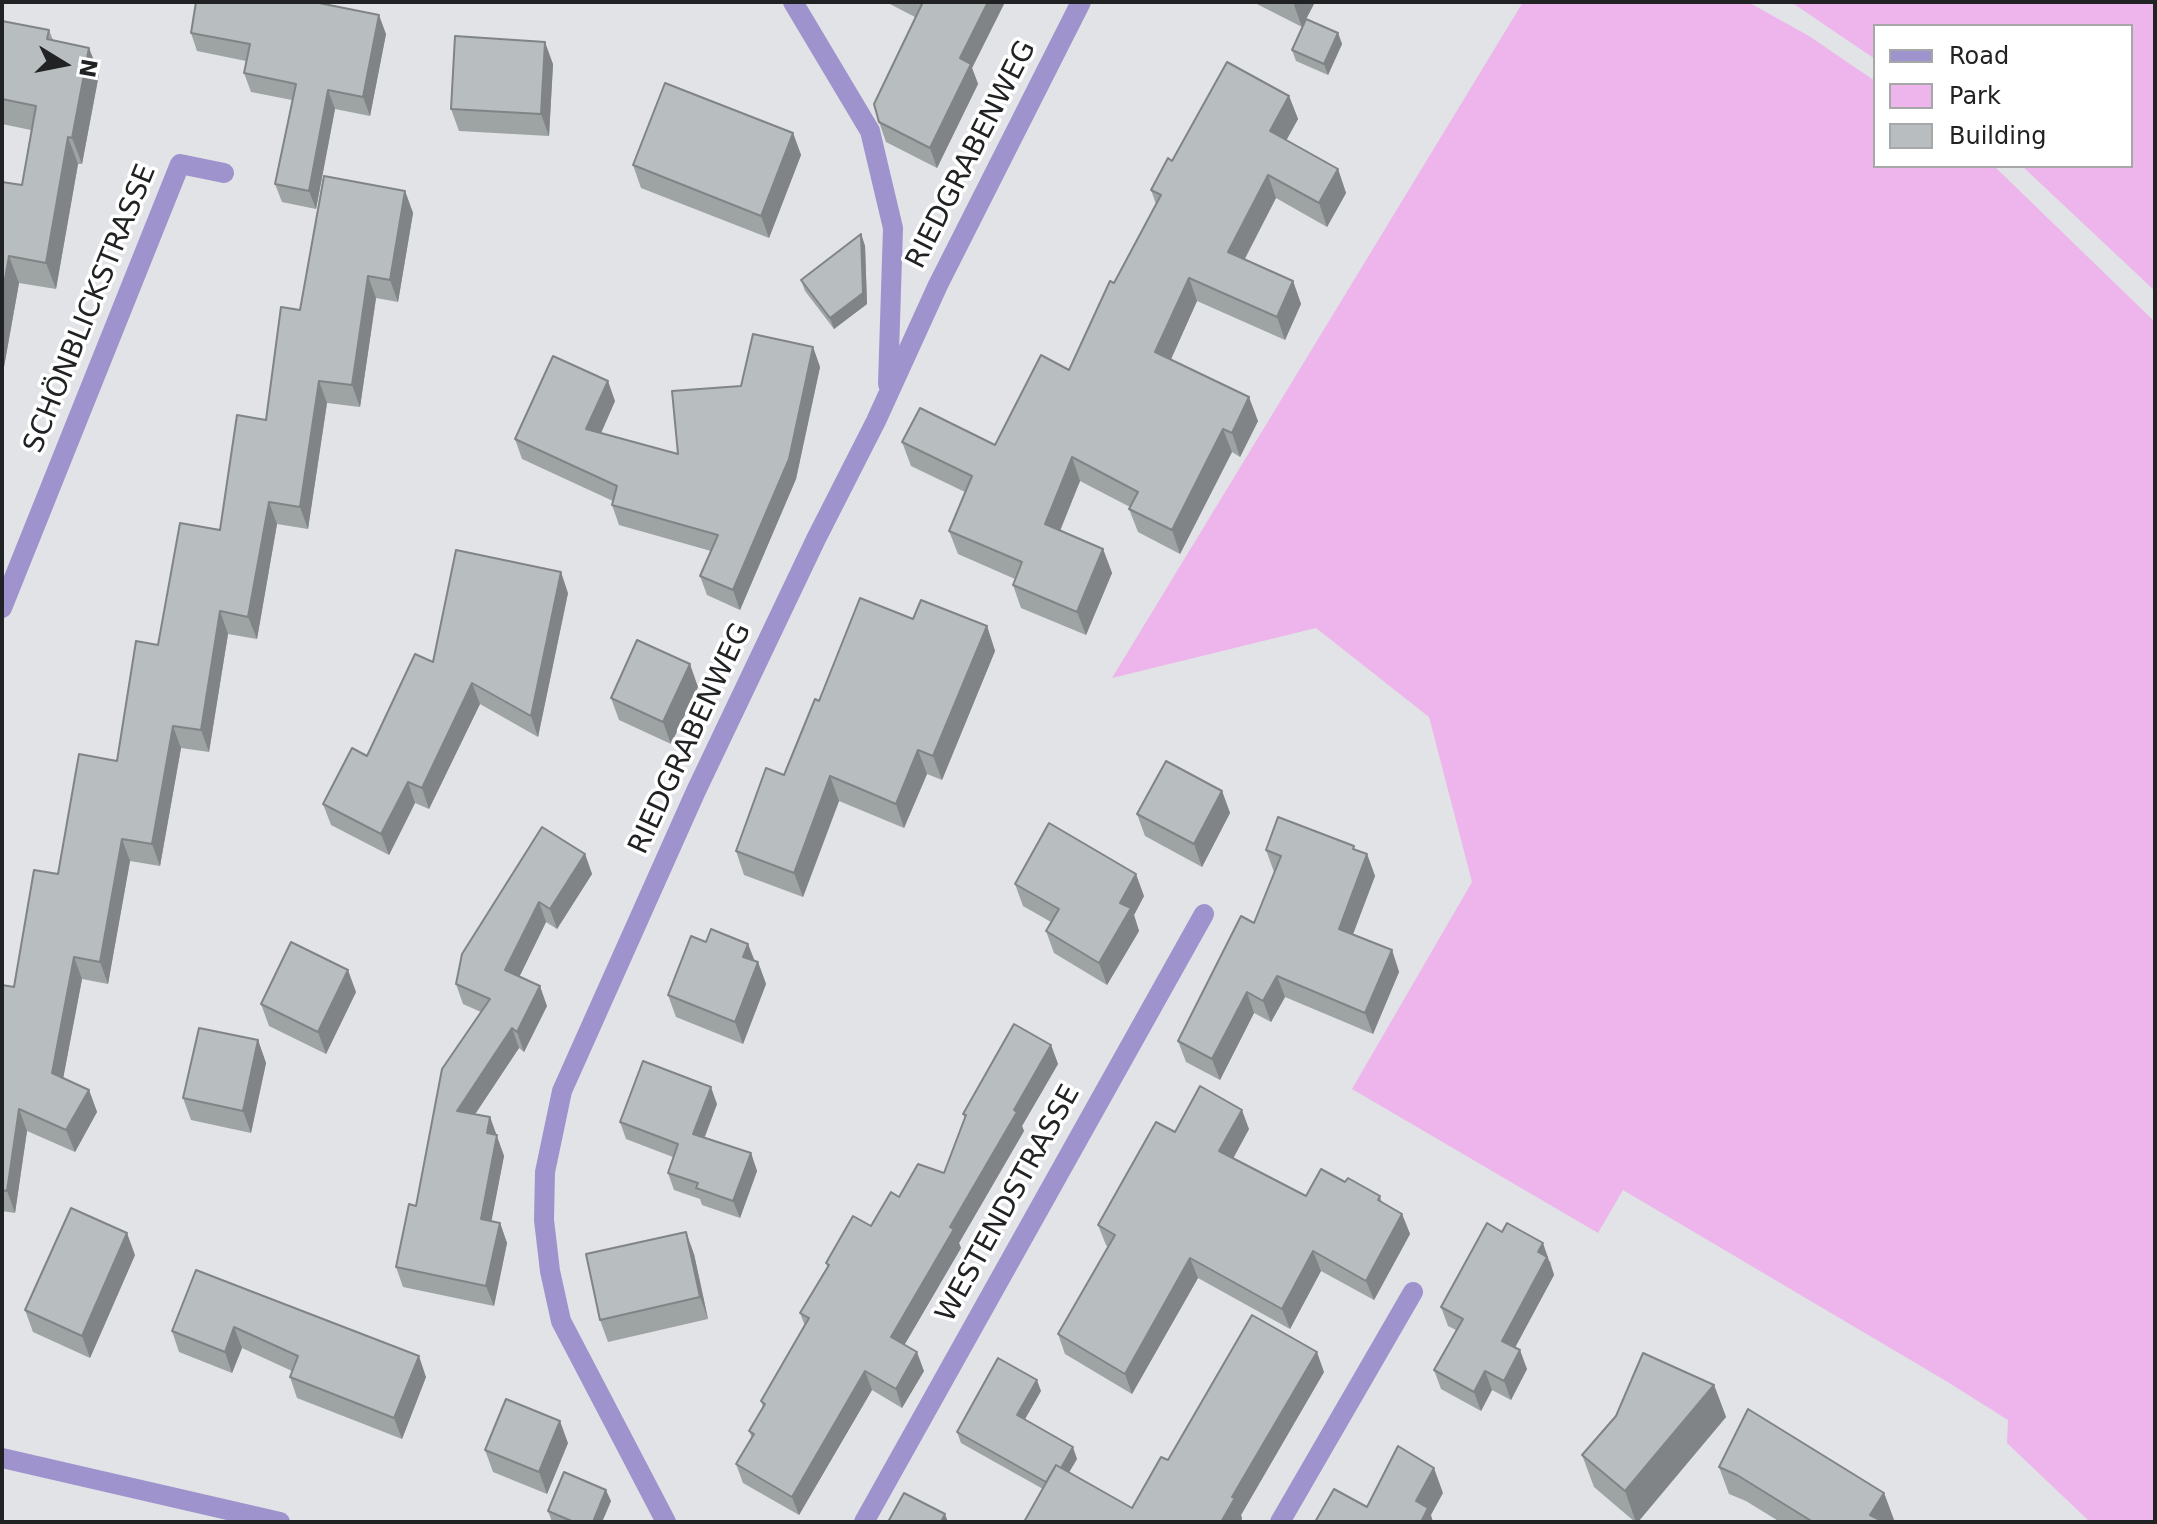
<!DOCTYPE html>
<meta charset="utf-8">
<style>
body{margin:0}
#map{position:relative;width:2157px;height:1524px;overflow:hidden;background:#e1e3e7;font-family:"DejaVu Sans",sans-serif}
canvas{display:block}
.frame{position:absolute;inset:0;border:4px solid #212223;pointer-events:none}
.legend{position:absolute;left:1873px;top:24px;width:260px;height:144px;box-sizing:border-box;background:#fff;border:2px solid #a6a7a7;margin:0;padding:10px 14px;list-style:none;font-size:24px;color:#212223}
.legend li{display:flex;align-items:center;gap:16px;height:40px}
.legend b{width:40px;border:2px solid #a6a7a7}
.north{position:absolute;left:24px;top:24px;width:80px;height:80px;-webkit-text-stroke:6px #fff;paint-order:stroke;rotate:100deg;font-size:22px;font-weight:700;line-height:32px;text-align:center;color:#212223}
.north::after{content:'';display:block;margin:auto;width:28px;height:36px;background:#212223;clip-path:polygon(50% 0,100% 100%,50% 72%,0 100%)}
</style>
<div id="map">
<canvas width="2157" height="1524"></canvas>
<div class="frame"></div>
<ul class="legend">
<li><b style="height:10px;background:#9e93cc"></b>Road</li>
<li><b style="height:22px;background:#edb5eb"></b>Park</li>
<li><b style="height:22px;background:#b8bdbf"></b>Building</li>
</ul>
<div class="north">N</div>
</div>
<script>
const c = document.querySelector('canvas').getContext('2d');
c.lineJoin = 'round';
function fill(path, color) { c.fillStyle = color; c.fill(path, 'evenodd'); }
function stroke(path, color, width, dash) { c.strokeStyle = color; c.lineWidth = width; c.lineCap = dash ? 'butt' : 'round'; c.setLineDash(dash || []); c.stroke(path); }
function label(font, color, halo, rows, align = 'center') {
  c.font = font + ' "DejaVu Sans",sans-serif'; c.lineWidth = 7; c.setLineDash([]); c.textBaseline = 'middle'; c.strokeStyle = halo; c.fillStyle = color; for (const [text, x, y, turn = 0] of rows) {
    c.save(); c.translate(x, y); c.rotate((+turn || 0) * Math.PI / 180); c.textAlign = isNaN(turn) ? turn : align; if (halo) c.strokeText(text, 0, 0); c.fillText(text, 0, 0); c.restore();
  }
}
fill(new Path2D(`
 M1523,2H1748L1809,36L1875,81V166H1994L2155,322V1522H2090L2007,1443L2008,1420L1946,1381L1623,1190L1598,1233L1352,1089L1472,882L1429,717L1316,628L1112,678Z
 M1791,2H2155V291L2022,166H2131V26H1875V59Z`), '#edb5eb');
stroke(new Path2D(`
 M793,2L870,131L893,228L888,384
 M2,608L180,164L224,173
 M2,1458L280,1522
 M666,1522L561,1321L550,1271L544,1220L545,1172L562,1091L696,791L816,539L876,421L938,285L1081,2
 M864,1522L1204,914
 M1280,1522L1413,1292`), '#9e93cc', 20);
fill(new Path2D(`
 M886,2H1005L972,68L978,84L937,168L886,142L879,122L915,17Z
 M1253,2H1315L1306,19L1338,33L1342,44L1328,75L1296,61L1292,50L1302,27Z
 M2,21L49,30L53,40L89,48L99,74L82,164H78L56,289L19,283L2,378V182L22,185L31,130L2,124Z
 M191,33L386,34L370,116L335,109L316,209L282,202L275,184L292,100L251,92L244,73L246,61L197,51Z
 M553,64L549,136L459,131L451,109Z
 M1289,96L1298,119L1286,141L1338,169L1346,193L1327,227L1276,198L1245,259L1293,281L1301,304L1285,340L1197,301L1171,359L1258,421L1240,457L1232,452L1180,554L1138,532L1129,509L1130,507L1080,481L1060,531L1103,549L1112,573L1086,635L1021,608L1013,585L1015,579L958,554L949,531L965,492L911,466L902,442L995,445L1069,370L1156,204L1151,190L1172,161Z
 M793,133L801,155L769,238L641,188L633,165Z
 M405,191L413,213L398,302L376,298L360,407L327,403L308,529L277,524L257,639L228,634L209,752L181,748L160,866L130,861L108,984L82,979L63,1078L89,1090L97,1112L75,1152L27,1131L15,1213L2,1211V985L14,987L58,874L117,761L158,645L220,530L266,420L300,310Z
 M861,234L865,246L867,304L834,329L805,291L801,280Z
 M813,347L820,367L796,479L740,610L707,595L700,576L711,551L619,525L612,505L613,501L522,459L515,439L615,401L601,433L678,454L741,386Z
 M568,593L538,737L480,704L429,809L415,803L389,855L331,825L323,804L367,756L433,662Z
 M913,619L987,626L995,651L942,780L927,774L904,828L839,801L803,897L744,875L736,851L784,775L819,701Z
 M698,687L671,744L619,720L611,698Z
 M1222,791L1230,813L1202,867L1145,836L1137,814Z
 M1354,846L1355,850L1367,854L1375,876L1353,934L1392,950L1399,972L1373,1034L1285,997L1271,1022L1254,1013L1220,1080L1186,1062L1178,1041L1254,923L1274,872L1266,850Z
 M585,854L592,874L557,929L546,922L519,977L547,1006L524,1052L519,1048L475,1114L490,1117L504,1156L491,1221L500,1223L507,1243L494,1306L403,1287L396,1267L481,1012L463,1004L456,984Z
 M1015,884L1144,896L1134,915L1139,931L1107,985L1054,953L1046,931L1051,922L1023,906Z
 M706,942L748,944L755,961L758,962L766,984L743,1044L676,1017L668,995Z
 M356,992L326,1054L269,1026L261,1004Z
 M258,1040L266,1063L251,1133L191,1120L183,1098Z
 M1051,1045L1058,1064L1022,1126L1024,1131L959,1243L961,1248L904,1345L924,1371L902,1408L872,1390L799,1515L743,1483L736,1464L752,1438L749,1431L763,1407L761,1401L805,1326L800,1313L828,1268L826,1263L871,1226L899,1197L944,1173L965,1119L963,1114Z
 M717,1104L705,1137L751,1153L757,1171L740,1218L702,1205L700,1199L674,1190L668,1173L673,1157L626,1139L620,1122Z
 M1249,1129L1233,1159L1306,1196L1345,1182L1380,1196L1382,1203L1402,1214L1410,1234L1374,1300L1321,1271L1290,1329L1198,1278L1132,1394L1065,1354L1058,1334L1108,1247L1106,1245L1098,1225L1175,1132Z
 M694,1254L708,1319L608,1342L600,1320Z
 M135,1255L90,1358L33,1332L25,1310Z
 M1550,1261L1554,1275L1515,1347L1527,1369L1511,1400L1492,1390L1481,1411L1441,1389L1434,1370L1456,1330L1448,1326L1441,1307Z
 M196,1270L426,1377L402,1439L297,1398L290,1377L292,1371L242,1348L232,1373L179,1352L172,1331Z
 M1324,1372L1241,1515L1242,1519L1240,1522H1024L1043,1489L961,1443L957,1432L1041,1391L1025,1419L1077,1459L1069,1472L1132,1508L1168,1460Z
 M1714,1385L1726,1417L1638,1522H1635L1594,1487L1582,1455L1616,1416Z
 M568,1443L547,1494L493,1472L485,1450Z
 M1719,1467L1884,1493L1894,1520L1892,1522H1780L1746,1501L1729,1494Z
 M611,1501L602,1522H552L548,1511Z`), '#9ea3a4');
fill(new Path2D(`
 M988,2H1005L972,68L978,84L937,168L930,148L960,58Z
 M1296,2H1315L1302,27L1294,5Z
 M379,15L386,34L370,116L363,97Z
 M1338,33L1342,44L1328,75L1324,64Z
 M545,42L553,64L549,136L541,114Z
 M89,48L99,74L82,164L72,138Z
 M328,90L335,109L316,209L309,191Z
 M1289,96L1298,119L1278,155L1270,131Z
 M793,133L801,155L769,238L761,216Z
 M68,137L78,164L56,289L46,263Z
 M1338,169L1346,193L1327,227L1319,203Z
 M1268,175L1276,198L1236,275L1228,252Z
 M405,191L413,213L398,302L390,280Z
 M861,234L865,246L867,304L834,329L830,318Z
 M9,256L19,283L2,378V296Z
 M368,276L376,298L360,407L352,385Z
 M1189,278L1197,301L1164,375L1155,352Z
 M1293,281L1301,304L1285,340L1277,317Z
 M813,347L820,367L796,479L740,610L733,590Z
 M319,381L327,403L308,529L300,507Z
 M608,381L615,401L594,449L586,429Z
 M1249,397L1258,421L1240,457L1232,433Z
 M1223,429L1232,452L1180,554L1172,530Z
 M1072,457L1080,481L1053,548L1045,524Z
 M269,502L277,524L257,639L248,617Z
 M1103,549L1112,573L1086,635L1077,612Z
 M561,572L568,593L538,737L531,716Z
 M220,611L228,634L209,752L201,730Z
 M987,626L995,651L942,780L933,756Z
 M690,664L698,687L671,744L663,722Z
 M472,683L480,704L429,809L422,788Z
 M173,726L181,748L160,866L152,844Z
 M918,750L927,774L904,828L896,804Z
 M830,776L839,801L803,897L794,873Z
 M408,782L415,803L389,855L381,834Z
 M1222,791L1230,813L1202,867L1194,844Z
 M122,839L130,861L108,984L100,962Z
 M585,854L592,874L557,929L550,909Z
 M1367,854L1375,876L1347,950L1339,929Z
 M1136,874L1144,896L1134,915L1139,931L1107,985L1099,963L1120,903Z
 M539,902L546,922L513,990L505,970Z
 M748,944L756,966L743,957Z
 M1392,950L1399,972L1373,1034L1365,1013Z
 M74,957L82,979L60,1095L52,1073Z
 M758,962L766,984L743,1044L735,1022Z
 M348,970L356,992L326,1054L318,1032Z
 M1277,976L1285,997L1271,1022L1263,1001Z
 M540,986L547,1006L524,1052L517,1032Z
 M1247,992L1254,1013L1220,1080L1212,1059Z
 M512,1028L519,1048L464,1131L457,1111Z
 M258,1040L266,1063L251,1133L243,1111Z
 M1051,1045L1058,1064L1022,1126L1024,1131L959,1243L961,1248L898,1356L891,1337L1014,1110Z
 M711,1087L717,1104L699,1151L693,1134Z
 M89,1090L97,1112L75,1152L66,1130Z
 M19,1109L27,1131L15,1213L7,1191Z
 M1242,1110L1249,1129L1226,1171L1219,1151Z
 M490,1117L504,1156L488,1239L481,1219L487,1133Z
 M751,1153L757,1171L740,1218L733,1201Z
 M1402,1214L1410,1234L1374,1300L1366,1281Z
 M500,1223L507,1243L494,1306L486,1286Z
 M686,1232L694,1254L708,1319L700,1297Z
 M127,1233L135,1255L90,1358L82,1336Z
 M1543,1243L1554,1275L1509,1359L1502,1341L1538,1252Z
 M1313,1251L1321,1271L1290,1329L1282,1309Z
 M1190,1258L1198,1278L1132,1394L1125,1374Z
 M234,1327L242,1348L232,1373L225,1352Z
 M1520,1350L1527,1369L1511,1400L1504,1381Z
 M917,1352L924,1371L902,1408L896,1389Z
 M1317,1352L1324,1372L1241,1515L1242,1519L1240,1522H1221L1232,1497Z
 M419,1356L426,1377L402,1439L394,1418Z
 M865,1371L872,1390L799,1515L792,1497Z
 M1485,1371L1492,1390L1481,1411L1474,1392Z
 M1037,1380L1041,1391L1021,1426L1017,1415Z
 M1714,1385L1726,1417L1638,1522H1636L1625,1491Z
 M560,1421L568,1443L547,1494L539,1472Z
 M1073,1447L1077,1459L1055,1496L1051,1484Z
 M1434,1468L1443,1493L1431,1515L1433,1522H1421L1416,1501Z
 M606,1490L611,1501L602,1522H593Z
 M1884,1493L1894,1520L1892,1522H1873L1870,1515Z
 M945,1514L948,1522H941Z`), '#818486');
const building = new Path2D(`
 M196,2H314L379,15L363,97L328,90L309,191L275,184L296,84L244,73L250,44L191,33Z
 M918,2H988L960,58L971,64L930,148L879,122L874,104L922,4Z
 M1306,19L1338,33L1324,64L1292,50Z
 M2,21L49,30L47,39L89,48L72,138L68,137L46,263L9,256L2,296V182L22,185L36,106L2,99Z
 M455,36L545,42L541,114L451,109Z
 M1227,62L1289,96L1270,131L1338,169L1319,203L1268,175L1228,252L1293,281L1277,317L1189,278L1155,352L1249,397L1232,433L1223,429L1172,530L1129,509L1138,492L1072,457L1045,524L1103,549L1077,612L1013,585L1022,562L949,531L972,476L902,442L920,408L995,445L1041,355L1069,370L1110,281L1114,283L1161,195L1151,190L1168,158L1172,161Z
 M665,83L793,133L761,216L633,165Z
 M324,176L405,191L390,280L368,276L352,385L319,381L300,507L269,502L248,617L220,611L201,730L173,726L152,844L122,839L100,962L74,957L52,1073L89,1090L66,1130L19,1109L7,1191L2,1190V985L14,987L34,870L58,874L79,754L117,761L136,641L158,645L180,523L220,530L237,415L266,420L281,307L300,310Z
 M861,234L863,293L830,318L801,280Z
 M753,334L813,347L789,459L733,590L700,576L718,535L612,505L617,486L515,439L553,356L608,381L586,429L678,454L672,391L741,386Z
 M456,550L561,572L531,716L472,683L422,788L408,782L381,834L323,804L352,748L367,756L415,654L433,662Z
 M860,598L913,619L921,600L987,626L933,756L918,750L896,804L830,776L794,873L736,851L766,768L784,775L815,699L819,701Z
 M637,640L690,664L663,722L611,698Z
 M1166,761L1222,791L1194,844L1137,814Z
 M1278,817L1354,846L1353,849L1367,854L1339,929L1392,950L1365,1013L1277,976L1263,1001L1247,992L1212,1059L1178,1041L1241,916L1254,923L1281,856L1266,850Z
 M1049,823L1136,874L1120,903L1131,908L1099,963L1046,931L1059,909L1015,884Z
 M542,827L585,854L550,909L539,902L505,970L540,986L517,1032L512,1028L457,1111L490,1117L487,1133L497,1135L481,1219L500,1223L486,1286L396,1267L409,1204L416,1206L442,1069L490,999L456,984L462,954Z
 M711,929L748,944L743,957L758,962L735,1022L668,995L691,936L706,942Z
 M291,942L348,970L318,1032L261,1004Z
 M1014,1024L1051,1045L1014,1110L1017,1112L950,1227L954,1229L891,1337L917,1352L896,1389L865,1371L792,1497L736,1464L754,1434L749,1431L765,1404L761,1401L809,1318L800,1313L829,1265L826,1263L853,1216L871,1226L891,1192L899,1197L918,1164L944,1173L966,1115L963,1114Z
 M199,1028L258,1040L243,1111L183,1098Z
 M643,1061L711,1087L693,1134L751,1153L733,1201L696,1188L698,1183L668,1173L678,1144L620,1122Z
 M1200,1086L1242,1110L1219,1151L1306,1196L1321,1169L1345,1182L1348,1178L1380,1196L1378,1200L1402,1214L1366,1281L1313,1251L1282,1309L1190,1258L1125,1374L1058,1334L1115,1235L1098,1225L1156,1122L1175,1132Z
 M71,1208L127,1233L82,1336L25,1310Z
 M1487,1223L1502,1232L1507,1223L1543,1243L1538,1252L1547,1257L1502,1341L1520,1350L1504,1381L1485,1371L1474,1392L1434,1370L1463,1319L1441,1307Z
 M686,1232L700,1297L600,1320L586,1254Z
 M196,1270L419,1356L394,1418L290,1377L298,1356L234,1327L225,1352L172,1331Z
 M1252,1315L1317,1352L1232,1497L1235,1498L1221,1522H1024L1056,1465L1132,1508L1161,1457L1168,1460Z
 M1643,1353L1714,1385L1625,1491L1582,1455L1616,1416Z
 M998,1358L1037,1380L1017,1415L1073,1447L1061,1468L1056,1465L1046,1482L957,1432Z
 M506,1399L560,1421L539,1472L485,1450Z
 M1748,1409L1884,1493L1870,1515L1884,1522H1813L1737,1475L1719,1467Z
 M1398,1446L1434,1468L1416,1501L1428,1508L1421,1522H1315L1334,1489L1367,1507Z
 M564,1472L606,1490L593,1522H574L548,1511Z
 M904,1493L945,1514L941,1522H888Z`);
fill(building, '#b8bdbf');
stroke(building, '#818486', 2);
label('28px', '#212223', '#fff', [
 ["RIEDGRABENWEG",972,155,-63],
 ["SCHÖNBLICKSTRASSE",91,309,-68],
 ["RIEDGRABENWEG",691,739,-65],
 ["WESTENDSTRASSE",1009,1204,-61]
]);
</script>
